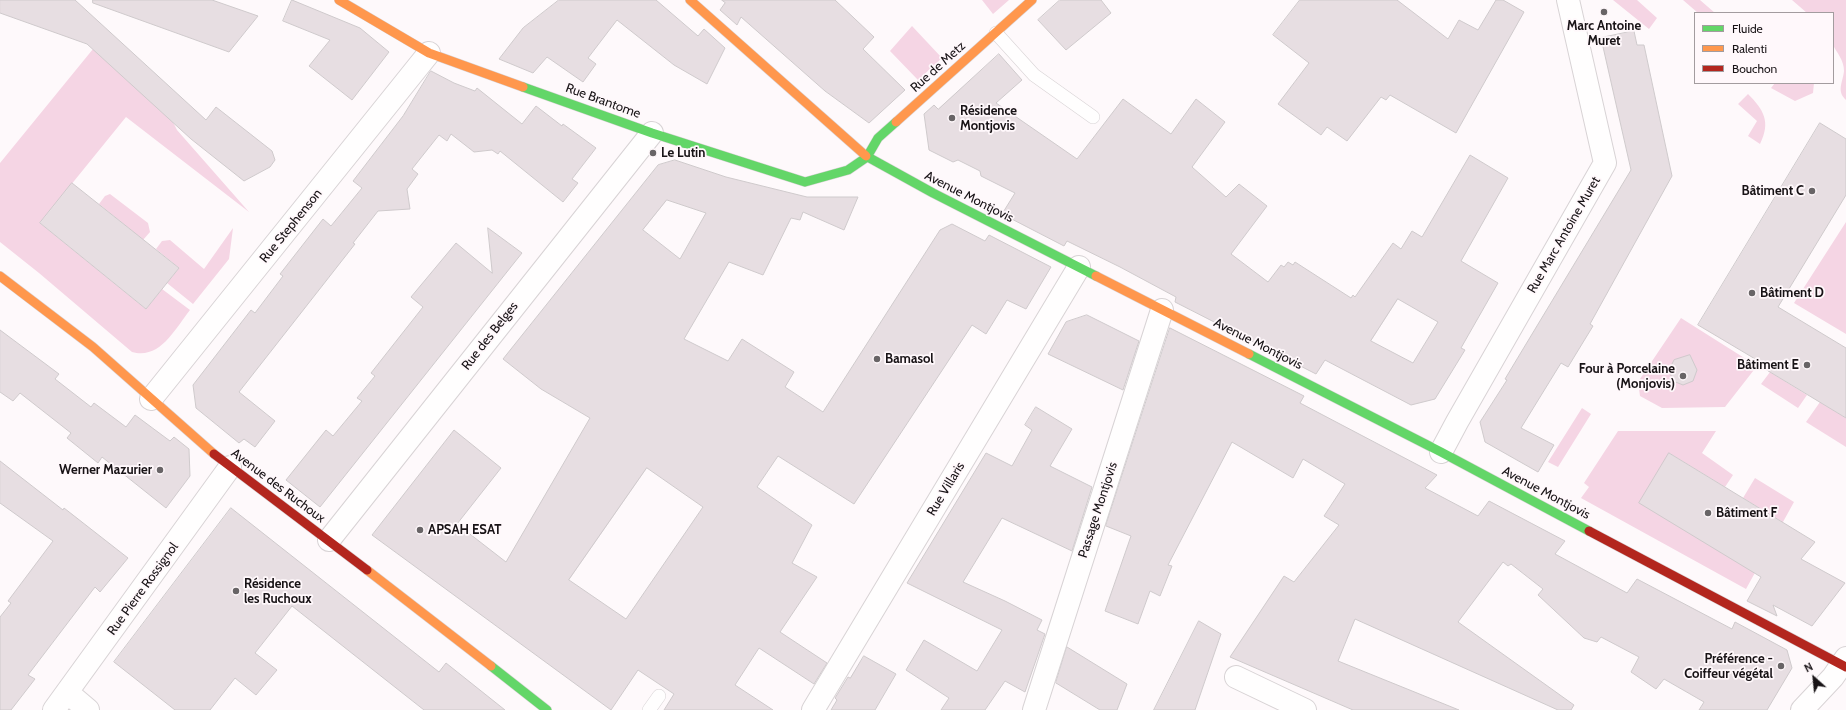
<!DOCTYPE html>
<meta charset="utf-8">
<style>
body{margin:0}
#map{position:relative;width:1846px;height:710px;overflow:hidden;background:#fef9fb;font-family:Cabin,sans-serif}
canvas{display:block}
.legend{position:absolute;left:1694px;top:12px;width:140px;height:72px;box-sizing:border-box;background:#fff8fb;border:1px solid #a39c9f;margin:0;padding:5px 7px;list-style:none;font-size:12px;color:#181316}
.legend li{display:flex;align-items:center;gap:8px;height:20px}
.legend b{width:20px;border:1px solid #a39c9f}
.north{position:absolute;left:1794px;top:658px;width:40px;height:40px;-webkit-text-stroke:3px #fff8fb;paint-order:stroke;rotate:333deg;font-size:11px;font-weight:700;line-height:16px;text-align:center;color:#181316}
.north::after{content:'';display:block;margin:auto;width:14px;height:18px;background:#181316;clip-path:polygon(50% 0,100% 100%,50% 72%,0 100%)}
</style>
<div id="map">
<canvas width="1846" height="710"></canvas>
<ul class="legend">
<li><b style="height:5px;background:#63d668"></b>Fluide</li>
<li><b style="height:5px;background:#ff974d"></b>Ralenti</li>
<li><b style="height:5px;background:#b3261e"></b>Bouchon</li>
</ul>
<div class="north">N</div>
</div>
<script>
const c = document.querySelector('canvas').getContext('2d');
c.lineJoin = 'round';
function fill(path, color) { c.fillStyle = color; c.fill(path, 'evenodd'); }
function stroke(path, color, width, dash) { c.strokeStyle = color; c.lineWidth = width; c.lineCap = dash ? 'butt' : 'round'; c.setLineDash(dash || []); c.stroke(path); }
function label(font, color, halo, rows, align = 'center') {
  c.font = font + ' Cabin,sans-serif'; c.lineWidth = 3.5; c.setLineDash([]); c.textBaseline = 'middle'; c.strokeStyle = halo; c.fillStyle = color; for (const [text, x, y, turn = 0] of rows) {
    c.save(); c.translate(x, y); c.rotate((+turn || 0) * Math.PI / 180); c.textAlign = isNaN(turn) ? turn : align; if (halo) c.strokeText(text, 0, 0); c.fillText(text, 0, 0); c.restore();
  }
}
fill(new Path2D(`
 M982,0H1009L993,14Z
 M1613,0H1637L1657,18L1649,29Z
 M1683,0H1700L1715,13H1698Z
 M1792,0H1846V100C1836,91 1843,82 1844,71C1844,60 1837,53 1833,45C1830,36 1833,22 1833,13H1807Z
 M912,26L942,58L918,80L890,51Z
 M93,49L173,122L177,130L249,212L126,117L40,223L146,309L162,289L190,310C175,329 160,360 132,352L39,273L0,242V163Z
 M1775,83H1814L1813,93L1795,101L1771,88Z
 M1748,94C1764,110 1771,122 1760,144L1748,136L1757,121L1738,104Z
 M110,194L148,223L150,232L143,240L99,204L105,196Z
 M1846,222V334L1794,303Z
 M233,228L229,259L193,304L167,283L179,268L156,249L162,241L170,240L204,269Z
 M1681,318L1757,366L1725,407L1662,408L1640,396L1638,382Z
 M1770,372L1807,395L1798,408L1761,384Z
 M1820,402L1846,418V447L1806,422Z
 M1582,408L1591,414L1558,467L1548,462Z
 M1618,431H1716L1702,453L1733,475L1725,487L1669,453L1750,570L1781,521L1743,498L1755,478L1794,502L1746,589L1581,498L1589,487L1584,483Z`), '#f5d5e4');
const building = new Path2D(`
 M0,0H75L206,120L216,107L272,151L275,160L270,167L244,181L191,139L87,44L0,13Z
 M93,0H212L258,16L229,52L93,3Z
 M292,0L360,28L389,52L352,100L309,66L330,40L283,21Z
 M559,0H656L698,36L704,29L725,48L707,84L674,65L617,20L588,58L596,64L583,82L547,57L533,73L499,59L523,28Z
 M722,0H835L874,37L863,49L905,90L869,123L825,91L741,17L737,25L720,10L725,3Z
 M1060,0H1101L1111,13L1066,50L1038,20Z
 M1300,0H1397L1448,39L1459,20L1478,30L1496,0H1503L1524,12L1456,133L1390,95L1386,100L1381,97L1347,141L1327,127L1321,135L1278,104L1309,63L1273,35Z
 M1634,31L1637,45H1644L1672,176L1590,324L1593,326L1568,367L1561,363L1521,428L1554,445L1538,472L1485,442L1480,422L1507,380L1505,379L1517,359L1631,170L1601,38Z
 M999,54L1022,80L996,103L1077,159L1123,99L1171,134L1196,99L1225,122L1192,167L1226,197L1239,184L1267,206L1231,254L1268,282L1281,265L1284,267L1288,262L1293,265L1295,262L1351,298L1353,295L1355,297L1393,243L1401,249L1412,231L1422,237L1470,155L1508,178L1461,261L1498,283L1461,348L1465,350L1435,399L1411,405L1325,360L1316,374L1175,302L1176,297L1120,267L1067,241L1064,246L1002,214L1015,193L981,176L980,171L958,160L953,162L929,150L924,114L934,105L938,109ZM1398,299L1438,322L1413,363L1371,341Z
 M431,71L454,83L475,91L477,88L522,124L536,106L562,126L563,124L596,148L572,179L578,183L563,202L500,151L498,154L492,150L474,152L451,134L447,141L439,135L412,169L418,174L407,189L410,209L378,211L353,243L355,244L239,392L275,421L255,447L244,439L239,443L196,408L193,385L251,310L255,313L283,276L280,274L323,219L331,226L362,188L353,181L403,116Z
 M1820,123L1846,139V195L1778,307L1846,348V418L1765,369L1767,366L1698,325Z
 M675,160L726,177L807,197H858L844,230L803,212L800,220L791,218L763,275L729,262L684,339L728,361L742,339L794,372L785,387L823,412L940,230L952,224L985,241L989,235L1051,267L1026,309L1007,300L986,334L972,325L854,504L778,456L757,487L812,525L792,563L817,577L780,632L827,663L814,684L759,648L735,685L773,710H664L674,694L638,670L611,710L372,535L454,430L501,468L457,524L506,562L590,418L541,389L503,359L658,165ZM667,200L706,213L680,259L643,230ZM647,468L703,507L626,619L569,580Z
 M72,183L179,268L146,309L40,223Z
 M488,228L522,253L320,507L286,480L326,430L333,436L362,401L357,398L375,376L371,373L423,307L411,297L456,243L492,273Z
 M1087,315L1139,341L1123,390L1048,354L1066,322Z
 M1170,328L1304,396L1300,403L1437,475L1425,488L1478,516L1489,501L1565,541L1555,554L1627,593L1637,579L1732,629L1735,622L1787,650L1792,668L1767,710H1699L1704,702L1664,679L1656,689L1631,672L1639,657L1601,637L1597,642L1584,638L1538,595L1543,589L1511,564L1508,566L1503,562L1458,622L1574,705L1571,710H1558L1355,619L1338,661L1459,710H1353L1230,657L1284,576L1294,582L1339,525L1324,516L1345,484L1303,459L1293,478L1232,442L1168,565L1172,566L1160,596L1150,591L1138,624L1105,611L1131,536L1106,526Z
 M0,330L59,374L55,379L91,407L94,403L126,427L135,415L170,441L174,437L189,449L190,476L166,508L102,457L98,463L67,438L71,433L20,393L13,401L0,392Z
 M1690,355L1697,370L1693,381L1683,385L1673,381L1669,370L1674,360Z
 M1036,407L1072,429L1050,466L1092,487L1072,551L1002,518L963,582L1005,601L1042,620L1037,630L1045,634L1025,692L1005,681L985,710H941L949,698L906,670L924,640L977,671L1002,630L907,583L986,453L1012,466L1032,430L1025,425Z
 M1669,453L1815,542L1801,559L1845,583L1812,626L1773,605L1777,616L1747,601L1761,577L1639,503Z
 M0,461L63,510L64,508L128,558L100,592L95,587L28,675L35,679L11,710H0V617L11,603L8,601L53,541L0,503Z
 M231,508L439,672L446,663L505,710H424L292,606L255,653L277,670L256,695L235,678L210,710H175L114,662Z
 M1199,621L1221,634L1195,710H1154Z
 M1067,647L1127,684L1117,710H1100L1056,683Z
 M864,656L896,674L875,710H831L837,700L835,698L848,677L850,678Z`);
fill(building, '#e7dee2');
stroke(building, '#cfcacc', 1);
const lane = new Path2D(`
 M996,33L1034,75L1093,117
 M649,710L659,696`);
const street = new Path2D(`
 M151,399L429,53
 M1441,452L1457,422L1605,163L1568,0
 M329,540L652,133
 M1236,677L1305,710
 M68,693L88,710
 M54,710L230,467
 M813,710L1079,267
 M1034,710L1162,310
 M1802,710L1833,677L1846,658`);
const fast = new Path2D(`
 M523,87L652,133L805,182L848,170L867,157L878,138L896,122
 M866,156L933,193L1096,276
 M1249,354L1441,452L1589,531
 M491,666L547,710`);
const slow = new Path2D(`
 M339,0L429,53L523,87
 M690,0L866,156
 M896,122L1032,0
 M0,276L93,347L214,454
 M1096,276L1249,354
 M367,570L491,666`);
const jam = new Path2D(`
 M214,454L367,570
 M1589,531L1846,667`);
stroke(lane, '#d8d3d5', 14);
stroke(street, '#d8d3d5', 24);
stroke(fast, '#d8d3d5', 10);
stroke(slow, '#d8d3d5', 10);
stroke(jam, '#d8d3d5', 10);
stroke(lane, '#fffefe', 13);
stroke(street, '#fffefe', 22);
stroke(fast, '#63d668', 9);
stroke(slow, '#ff974d', 9);
stroke(jam, '#b3261e', 9);
for (const [x, y, r, color] of [
 [1604,12,4,"#686466"],
 [952,118,4,"#686466"],
 [653,153,4,"#686466"],
 [1812,191,4,"#686466"],
 [1752,293,4,"#686466"],
 [877,359,4,"#686466"],
 [1807,365,4,"#686466"],
 [1683,376,4,"#686466"],
 [160,470,4,"#686466"],
 [1708,513,4,"#686466"],
 [420,530,4,"#686466"],
 [236,591,4,"#686466"],
 [1781,666,4,"#686466"]
]) { const dot = new Path2D(); dot.arc(x, y, r, 0, 2 * Math.PI); c.fillStyle = color; c.fill(dot); stroke(dot, '#fff8fb', 1.5); }
label('bold 13px', '#181316', '#fff8fb', [
 ["Marc Antoine",1604,26,"center"],
 ["Muret",1604,41,"center"],
 ["Résidence",960,111],
 ["Montjovis",960,126],
 ["Le Lutin",661,153],
 ["Bâtiment C",1804,191,"right"],
 ["Bâtiment D",1760,293],
 ["Bamasol",885,359],
 ["Bâtiment E",1799,365,"right"],
 ["Four à Porcelaine",1675,369,"right"],
 ["(Monjovis)",1675,384,"right"],
 ["Werner Mazurier",152,470,"right"],
 ["Bâtiment F",1716,513],
 ["APSAH ESAT",428,530],
 ["Résidence",244,584],
 ["les Ruchoux",244,599],
 ["Préférence -",1773,659,"right"],
 ["Coiffeur végétal",1773,674,"right"]
], 'left');
label('13px', '#181316', '#fff8fb', [
 ["Rue de Metz",938,67,-42],
 ["Rue Brantome",603,101,20],
 ["Avenue Montjovis",969,197,27],
 ["Rue Stephenson",291,226,-51],
 ["Rue Marc Antoine Muret",1564,235,-60],
 ["Rue des Belges",490,336,-52],
 ["Avenue Montjovis",1258,344,27],
 ["Avenue des Ruchoux",278,486,37],
 ["Rue Villaris",946,489,-59],
 ["Avenue Montjovis",1546,493,28],
 ["Passage Montjovis",1098,510,-72],
 ["Rue Pierre Rossignol",143,589,-54]
]);
</script>
